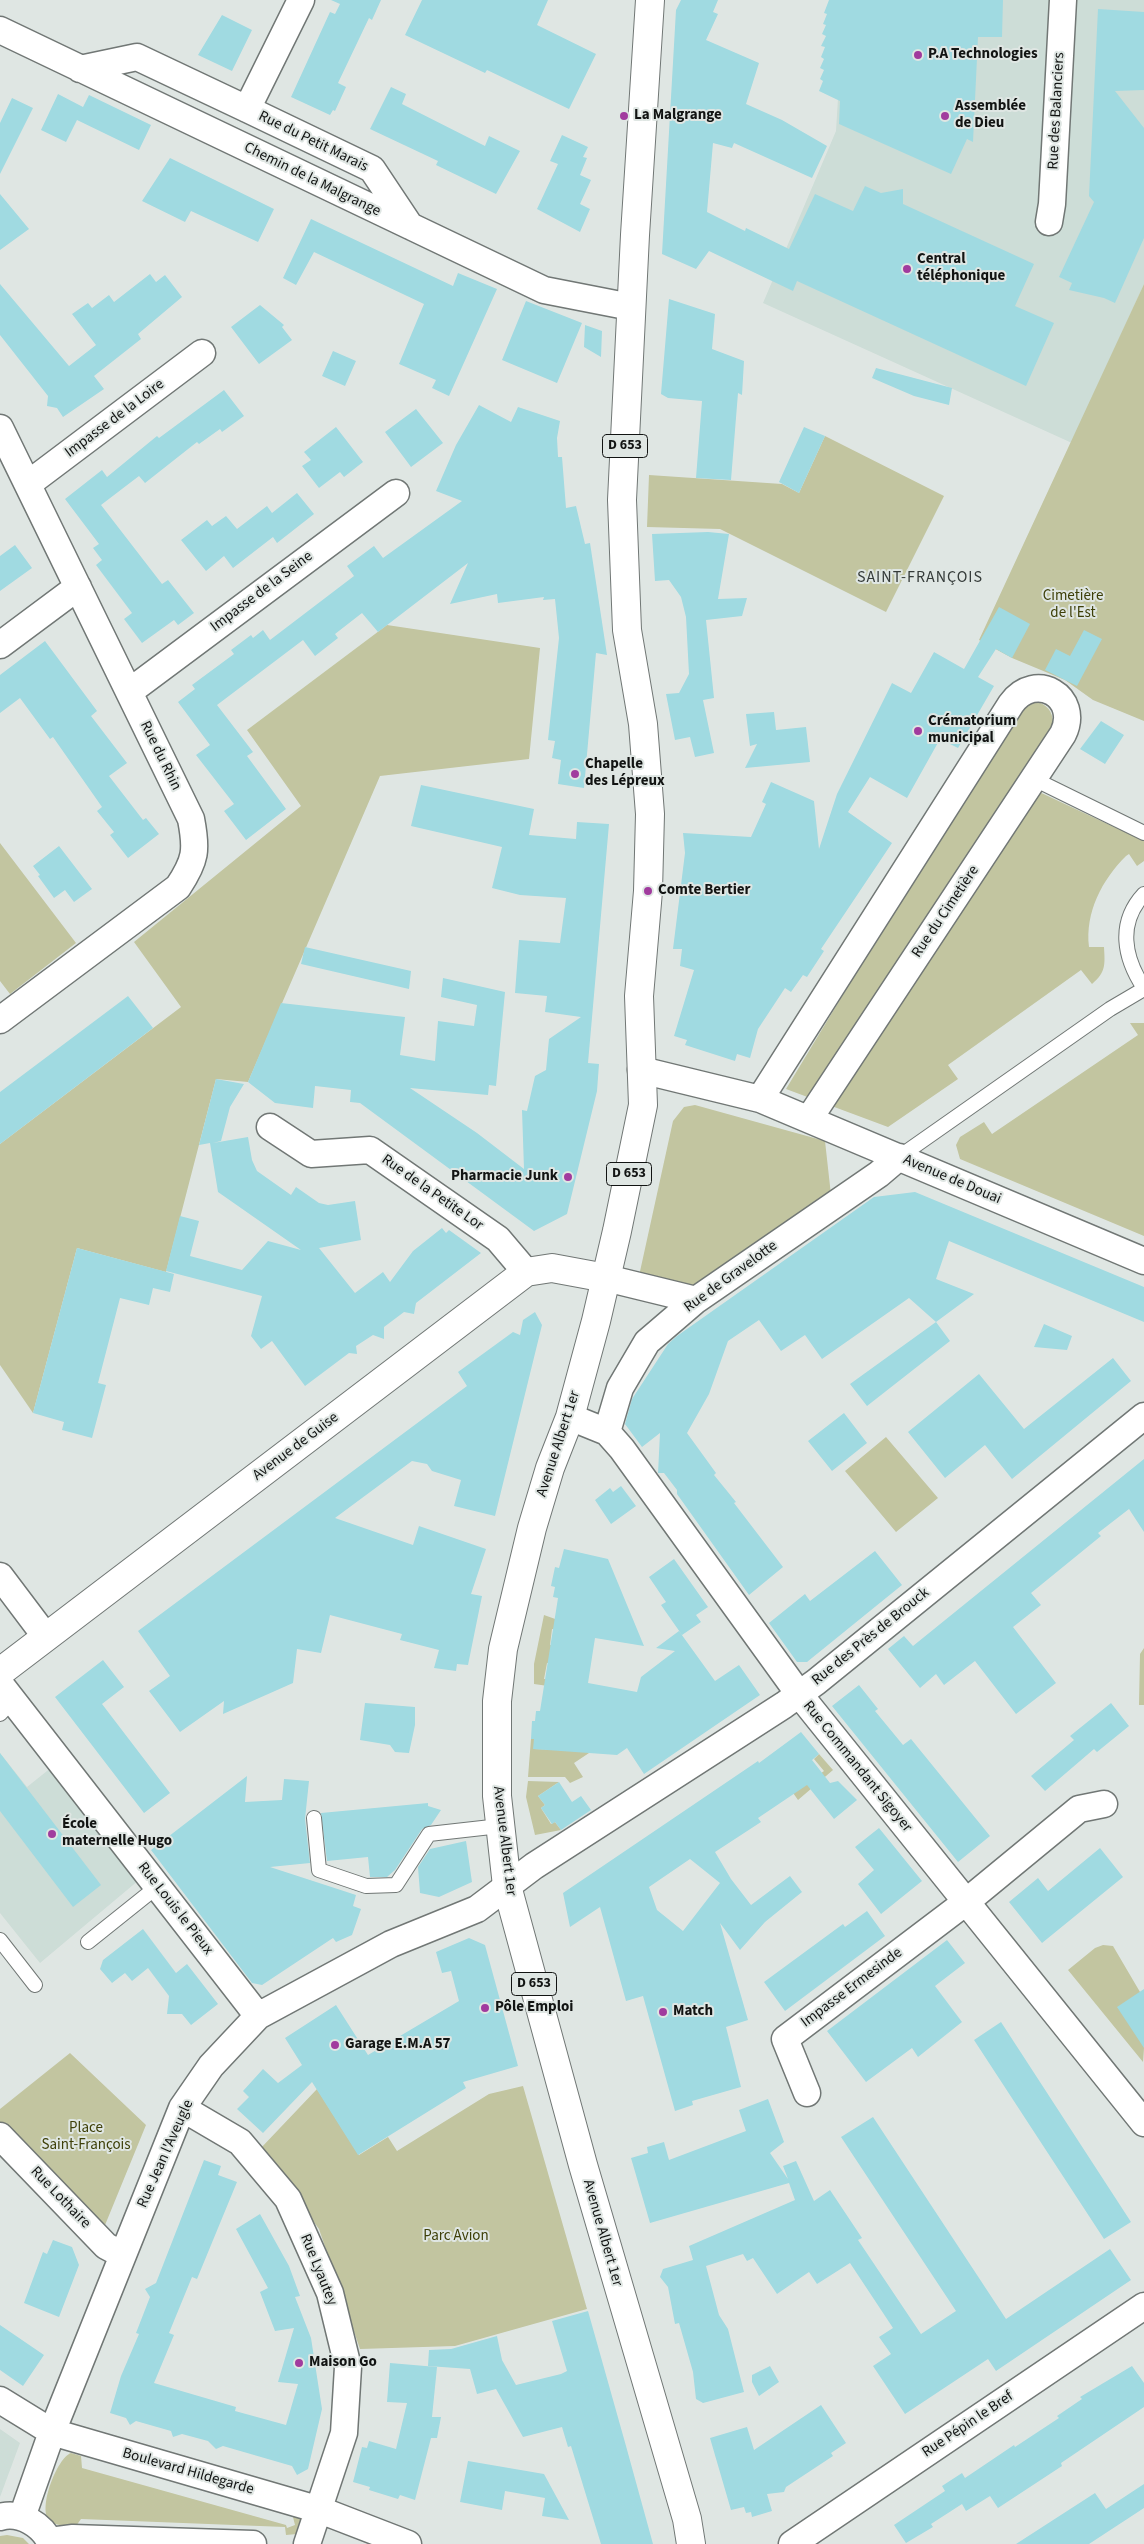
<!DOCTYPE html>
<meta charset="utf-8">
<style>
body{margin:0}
canvas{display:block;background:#dfe6e3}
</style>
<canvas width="1144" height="2544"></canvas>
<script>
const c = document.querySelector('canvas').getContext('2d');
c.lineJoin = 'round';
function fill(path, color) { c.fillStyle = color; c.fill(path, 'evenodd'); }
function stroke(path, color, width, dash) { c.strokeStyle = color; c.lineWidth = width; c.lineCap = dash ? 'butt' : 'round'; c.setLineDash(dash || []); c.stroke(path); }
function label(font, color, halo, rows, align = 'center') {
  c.font = font + ' "Source Sans 3",sans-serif'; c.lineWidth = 4; c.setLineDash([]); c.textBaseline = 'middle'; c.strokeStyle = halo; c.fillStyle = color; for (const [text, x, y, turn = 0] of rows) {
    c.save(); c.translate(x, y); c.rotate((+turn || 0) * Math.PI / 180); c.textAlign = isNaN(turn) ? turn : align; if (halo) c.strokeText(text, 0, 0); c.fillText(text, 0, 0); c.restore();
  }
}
fill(new Path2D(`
 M844,0H1144V284L1072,443L763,303L836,131Z
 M0,1753L27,1787L52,1767L139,1880L40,1963L0,1913Z
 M0,2429L20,2443L0,2497Z`), '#cdddd7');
fill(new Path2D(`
 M1144,284V721L1093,700L1065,680L1012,658L979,640Z
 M825,436L944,496L886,612L720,529L647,527L649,475L782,484L799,493Z
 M387,625L540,648L529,759L380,776L248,1082L216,1079L166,1272L77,1248L33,1413L0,1365V1144L181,1007L134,942L301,806L247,730Z
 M1034,701C1047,704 1053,711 1053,724L1020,783L1144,841V861L1137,866L1129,854L1126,856C1102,880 1085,912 1089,947H1104C1105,965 1106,972 1092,984L1081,970L948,1065L958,1079L888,1127L786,1089L1015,710Z
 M0,843L76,943L10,994L0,981Z
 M1130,1023H1144V1236L960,1159L956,1145L960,1137L984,1122L992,1134L1138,1035Z
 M695,1105L825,1141L831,1195L693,1288L639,1276L673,1121L684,1107Z
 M886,1437L938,1498L896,1532L845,1471Z
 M544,1615L558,1620L556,1630L552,1629L550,1645L554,1646L551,1663H547L544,1679H549L548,1686L534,1684V1664Z
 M1144,1648V1705H1139L1140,1654Z
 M531,1739H534V1749L592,1751L574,1763L583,1777L570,1783L565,1777H528Z
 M819,1754L833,1770L798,1800L782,1777L804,1786L824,1771L814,1759Z
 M528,1781L559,1782L538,1796L545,1805L541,1808L551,1824L555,1822L561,1830L535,1835L526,1797Z
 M1103,1945L1113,1946L1140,1992L1144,2048L1143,2062L1068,1970L1095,1948Z
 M70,2053L146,2125L103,2230L0,2122V2109Z
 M523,2086L587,2309L455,2346L360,2349L319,2229L260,2149L317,2089L359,2155L388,2137L397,2151L489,2094Z
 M71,2453L81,2456L82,2468L286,2525L287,2528L295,2525L292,2513L300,2516L303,2520L297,2534L286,2535L285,2527L81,2519L76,2526C67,2525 56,2527 49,2520C38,2508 57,2458 71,2453Z
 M7,2535L23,2538L29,2544H0V2536Z`), '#c2c5a0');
fill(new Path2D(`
 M331,0H381L372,20L369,18L338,83L346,87L335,111L333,110L330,115L291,97L330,12L335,14L340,4Z
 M422,0H548L537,25L596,54L569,109L487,70L485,73L405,35Z
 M681,0H718L713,12L718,14L706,40L759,63L746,104L782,120L827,146L812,178L734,143L732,148L713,143L707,212L745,231L746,228L789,249L815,194L853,211L865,186L881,193L903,189V204L1034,264L1015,306L1054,323L1026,386L797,281L793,291L709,251L696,269L662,254L676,10Z
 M829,0H1003L1002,37H978L973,142L967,139L951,174L839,124L840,101L819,91L823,81L820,79L824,70L820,68L824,59L821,57L825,47L821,46L826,36L822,34L826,25L823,24L827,14L824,13Z
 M1098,9L1144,12V90L1115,91L1144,128V238L1115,303L1104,298L1069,290L1072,283L1059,277L1094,202L1089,196Z
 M222,15L252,30L232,71L198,55Z
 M391,87L406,94L402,104L485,146L489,136L520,151L496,194L436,165L438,161L370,129Z
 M58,94L83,107L89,95L151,125L139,150L77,120L66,142L41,130Z
 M12,98L33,108L0,174V123Z
 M562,135L588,147L583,157L587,158L580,175L591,180L580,204L590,209L580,232L537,209L558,164L550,161Z
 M170,158L274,209L258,242L191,211L185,222L142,201Z
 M0,194L29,229L0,250Z
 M311,219L453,286L458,273L497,289L449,396L432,388L436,380L399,364L424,304L314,252L296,285L283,278Z
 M150,274L156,282L165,275L182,297L138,334L141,339L94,376L104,389L63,417L57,408L47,406L48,396L0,335V284L69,366L96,345L72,314L88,303L92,308L109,295L114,302Z
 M669,299L715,314L712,349L744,361L742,395L738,393L731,480L696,478L702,401L668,398L661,394Z
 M526,301L582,323L557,383L502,360Z
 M260,305L284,325L282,327L292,340L259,364L231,327Z
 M585,325L602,331L601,357L584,347Z
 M333,351L356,361L345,386L322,376Z
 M876,368L952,388L949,405L914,396L872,378Z
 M224,390L244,416L222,432L220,429L199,444L197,442L145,483L139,476L101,505L162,584L168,580L194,613L178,625L174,620L142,643L124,619L132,613L96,565L102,560L93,548L99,544L65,499L102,470L107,477L157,436L159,438Z
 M479,405L511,422L518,407L560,421L557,438L558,457H562L566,508L576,506L585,544L590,543L607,655L596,653L584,788L558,784L561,760L552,758L555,741L548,740L559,638L555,599L543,600L544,597L498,603L497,594L450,604L468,563L378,632L362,613L335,634L338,638L315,656L303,640L217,705L253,752L247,756L286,809L246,840L224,811L234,804L196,755L210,745L178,702L195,689L192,685L234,654L231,650L251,635L253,638L263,630L270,640L354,576L347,566L374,546L383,558L462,501L436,491L456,445Z
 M416,409L443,443L411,467L385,432Z
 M336,427L363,462L344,477L340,472L319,488L302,466L311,460L304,452Z
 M804,427L825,436L799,493L779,482Z
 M297,493L314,514L277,543L273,537L233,568L224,556L206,571L181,540L207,520L212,526L226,516L237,529L267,506L272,513Z
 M708,532L729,534L718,599L747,598L742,616L706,620L714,698L703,700L714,753L695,757L690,737L675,740L666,694L679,693L689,674L686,617L681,597L669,580L655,581L652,534Z
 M15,545L32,568L0,591V556Z
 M999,607L1030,624L1012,658L996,649L978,677L994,686L958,748L940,739L907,798L870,777L848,812L892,843L821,949L824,951L807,977L803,975L791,992L785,988L758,1029L750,1058L737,1054L735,1061L685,1045L687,1040L674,1036L694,970L680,966L682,949H673L685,853L683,833L751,837L766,804L762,802L771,782L814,801L819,849L837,794L892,683L911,693L934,652L964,669Z
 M1084,630L1102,639L1077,686L1045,670L1056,649L1070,656Z
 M45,641L97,711L91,716L127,763L109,776L143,820L146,818L159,834L128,858L110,835L114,832L97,811L102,807L53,737L50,739L20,698L0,713V675Z
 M774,712L776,730L806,727L810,762L745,768L757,744L750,746L746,714Z
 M1101,721L1124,735L1105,764L1080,749Z
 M421,785L534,809L529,835L576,839L577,822L609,824L588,1063L599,1064L597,1091L567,1214L534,1231L360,1103L350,1102L351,1090L315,1086L313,1108L275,1103L248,1082L281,1003L405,1017L400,1055L435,1061L438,1021L474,1026L477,1005L441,997L443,978L505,992L496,1086L489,1085L488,1095L410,1088L477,1133L524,1169L522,1110L527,1111L535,1076L546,1070L549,1039L581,1017L545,1012L547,996L515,993L519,940L560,943L566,898L520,895L492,888L502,847L411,826Z
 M59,846L92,889L74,902L65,890L54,898L38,876L40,875L33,866Z
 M305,947L411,971L409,989L301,964Z
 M128,996L153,1028L0,1144V1092Z
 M216,1079L244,1084L230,1107L221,1141L213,1143L248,1137L252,1160L257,1171L291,1195L296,1187L319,1203L328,1205L355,1201L361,1240L319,1248L355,1293L383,1272L390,1282L413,1251L442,1228L446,1233L449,1230L481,1253L416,1303L414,1314L404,1312L384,1327V1339L373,1335L356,1346L357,1354L349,1353L305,1386L272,1341L261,1349L251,1336L262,1296L166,1271L180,1216L199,1221L190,1256L242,1270L268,1241L301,1250L218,1192L210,1143L199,1145Z
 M915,1192L1144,1287V1322L949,1241L936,1279L974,1294L936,1322L909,1298L822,1359L805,1335L781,1351L759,1320L728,1341L709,1394L687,1433L716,1473L714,1475L736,1502L734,1503L783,1567L749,1595L677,1494V1490L664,1473H658L660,1433L642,1447L625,1424L632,1399L668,1344L677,1336L874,1197Z
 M77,1248L174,1274L170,1292L153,1288L149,1305L120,1298L98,1383L106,1385L92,1438L62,1430L64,1422L33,1413Z
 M535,1312L542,1325L495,1516L454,1506L461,1480L432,1471L427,1464L412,1461L335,1518L413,1545L419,1526L486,1549L471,1594L482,1596L468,1665L457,1664L456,1671L434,1668L439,1650L400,1640L402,1634L330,1615L321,1653L297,1649L293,1683L223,1714L224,1701L180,1732L149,1691L170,1676L138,1631L467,1386L458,1372L513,1332L520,1335L523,1320Z
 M936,1322L950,1341L867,1406L850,1384Z
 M1044,1324L1072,1336L1067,1350L1034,1347Z
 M1113,1358L1131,1381L1012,1479L985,1445L945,1478L908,1432L979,1374L1024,1429Z
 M844,1413L867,1443L832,1471L808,1441Z
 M1144,1459V1532L1129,1509L1098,1533L1101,1536L1031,1593L1041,1605L1013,1627L1056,1683L1016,1714L975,1661L944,1685L936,1674L920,1688L888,1649L904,1636L913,1646Z
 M621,1486L636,1506L611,1524L595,1500L610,1488L613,1492Z
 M564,1549L608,1559L644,1646L595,1638L588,1683L637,1692L641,1677L675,1651L656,1648L679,1631L715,1681L739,1665L760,1695L644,1774L627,1748L617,1755L533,1749L534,1739H531L532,1721H535L536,1711H540L558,1598L553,1597L555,1587L551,1586L555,1567L559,1568Z
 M875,1551L902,1585L807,1662H797L769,1623L805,1594L810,1601Z
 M674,1559L708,1607L696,1615L701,1622L682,1635L661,1605L666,1602L649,1577Z
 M103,1660L124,1687L102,1704L170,1793L144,1813L55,1697Z
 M859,1685L878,1709L875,1711L903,1745L911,1739L990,1836L958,1862L832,1706Z
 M365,1703L415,1707V1725L409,1753L395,1752L390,1745L360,1740Z
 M1111,1703L1129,1726L1097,1752L1094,1749L1045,1791L1031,1776L1074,1740L1070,1736Z
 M801,1732L819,1754L812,1760L830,1783L838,1781L857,1800L834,1819L807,1785L758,1818L761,1822L715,1852L731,1879L751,1905L790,1876L802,1892L765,1922L740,1950L720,1923L748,2020L726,2027L741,2087L692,2101L693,2105L675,2111L643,1996L626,2001L600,1907L570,1927L563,1893L758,1761L759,1763ZM690,1859L720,1883L683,1931L657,1910L649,1887Z
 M0,1753L101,1885L73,1907L0,1811Z
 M247,1776L245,1802L282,1800L284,1779L309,1781L305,1819L310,1863L270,1867L356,1895L353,1906L361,1909L352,1935L336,1942L333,1938L262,1985L252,1983L151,1850Z
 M559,1782L572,1802L581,1796L591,1810L561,1830L555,1822L552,1824L541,1808L545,1805L538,1796Z
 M428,1803V1806L441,1810L431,1825L422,1829L395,1870L387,1877H370L368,1857L327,1861L321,1813Z
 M879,1828L922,1881L881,1914L858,1884L874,1870L855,1847Z
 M466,1841L472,1882L439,1897L420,1893L418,1867L430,1849Z
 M1100,1848L1123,1877L1042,1943L1009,1902L1038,1878L1048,1891Z
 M867,1911L885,1936L785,2011L764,1982L843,1924L845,1927Z
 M143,1929L176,1973L187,1964L218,2004L191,2025L182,2014H167L169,1996L148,1968L132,1981L125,1973L112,1983L100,1969L103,1960Z
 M469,1938L485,1945L518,2066L463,2082L466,2088L358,2155L312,2082L263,2133L237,2109L249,2097L243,2091L263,2069L278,2083L302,2065L285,2038L336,2005L368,2055L459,2001L451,1971L442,1973L436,1952Z
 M947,1940L965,1963L935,1986L962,2022L918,2057L912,2048L866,2082L827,2031Z
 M1144,1989V2048L1117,2007Z
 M1001,2022L1131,2222L1104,2239L974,2040Z
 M768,2099L784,2142L770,2153L788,2179L783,2166L796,2161L814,2201L830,2190L862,2238L858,2240L921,2334L956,2311L841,2137L873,2117L1006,2319L1110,2249L1131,2280L996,2371L988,2359L905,2414L873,2366L891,2354L879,2337L893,2328L850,2263L817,2284L809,2272L777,2294L753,2258L747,2261L743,2254L706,2266L719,2315L728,2329L744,2392L703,2403L696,2399L693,2372L679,2323L675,2324L668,2287L660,2277L663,2269L693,2260L689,2246L795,2200L789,2183L650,2223L631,2158L648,2153L647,2147L664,2142L669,2160L746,2131L739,2110Z
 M204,2160L221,2166L218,2175L237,2182L197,2279L192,2277L169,2333L174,2335L154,2383L236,2407L235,2411L286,2425L298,2384L278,2382L294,2328L275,2331L260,2292L268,2288L236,2229L260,2214L289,2266L300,2296L295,2297L311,2338L322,2409L308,2469L297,2475L292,2466L223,2446L216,2449L208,2441L182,2434L173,2437L171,2431L136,2421L130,2425L126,2418L110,2413L121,2376L139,2334L136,2333L150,2297L145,2289L156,2283Z
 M53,2240L72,2247L79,2265L59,2317L24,2303L43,2252L47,2254Z
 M588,2311L626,2446L653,2544H601L571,2446L568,2447L562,2427L523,2437L496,2389L477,2394L470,2369L428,2366L429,2350L451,2349L497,2336L502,2360L516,2385L561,2374L567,2371L552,2321Z
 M0,2325L44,2355L23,2386L0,2370Z
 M390,2363L437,2367L432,2417H441L437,2438H431L415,2500L400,2495L398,2499L369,2490L370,2487L353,2482L362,2447L367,2448L369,2441L396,2449L407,2403L387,2402Z
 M770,2366L779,2382L759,2396L752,2382V2375Z
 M1132,2366L1144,2383V2407L1061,2463L1062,2466L998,2508L990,2496L966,2511L962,2504L931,2524L933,2527L906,2543L894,2525L945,2491L942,2486L962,2473L965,2478L1014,2445L1015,2447L1059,2418L1057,2416L1082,2399L1080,2397Z
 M821,2405L846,2443L831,2453L833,2456L786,2487L784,2492L767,2494L772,2511L752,2517L751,2512L746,2513L744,2507L731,2510L710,2438L747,2427L754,2450Z
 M468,2461L544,2474L569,2520L542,2516L545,2498L505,2491L502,2510L460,2502Z
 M1144,2484V2508L1089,2544H1016L1095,2493L1106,2509Z`), '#a0dae1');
const lane = new Path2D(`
 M1034,779L1144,833
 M1144,894C1117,923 1124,958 1144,988
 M899,1157L1110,1009L1144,989
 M0,1714L13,1700
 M314,1818L319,1870L366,1886L396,1885L429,1834L500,1826
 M0,1940L35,1985
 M88,1942L158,1886`);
const street = new Path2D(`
 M0,30L544,290L631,307
 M80,69L137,57L247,109L372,169L410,226
 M247,109L301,0
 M1049,222L1052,204L1063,0
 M0,428L191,819C197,850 196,860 178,887L0,1020
 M28,484L202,353
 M0,645L78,587
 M129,692L396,493
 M641,1070L760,1099L1144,1261
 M760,1099L1011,704C1035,670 1081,697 1063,734L809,1119
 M270,1127L311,1154L370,1150L498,1239L526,1272
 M606,1278L696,1300
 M570,1417L607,1432L622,1449L799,1694L1144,2123
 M607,1432L620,1388L647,1342L696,1300L879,1174L899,1157
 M0,1576L46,1637
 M0,1684L258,2016
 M807,2093L785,2039L966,1902L1079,1809L1104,1804
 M182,2108L240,2142L288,2199L330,2293L348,2367L344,2433L307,2544
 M0,2136L106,2246L123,2255
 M0,2400L52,2432L320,2510L408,2544
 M0,2517C20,2511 43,2525 51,2544
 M22,2517L52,2432L182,2108L211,2066L258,2016L391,1944L477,1909L534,1866L784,1705L816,1682L1144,1416
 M50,2541L73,2538L253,2544
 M792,2544L1144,2306`);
const secondary = new Path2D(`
 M0,1672L526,1272L552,1268L606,1278`);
const primary = new Path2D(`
 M650,0L635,235L622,500L627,630L643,724L650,814L648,891L639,996L643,1105L617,1231L596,1321L570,1417L550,1468L532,1528L503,1649L497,1701V1796L507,1886L583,2165L687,2519L691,2544`);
stroke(lane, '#717775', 16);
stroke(street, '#717775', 29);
stroke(secondary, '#717775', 30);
stroke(primary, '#717775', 30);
stroke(lane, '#fff', 14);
stroke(street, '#fff', 26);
stroke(secondary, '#fff', 28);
stroke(primary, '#fff', 28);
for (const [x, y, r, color] of [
 [918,55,5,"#a13b9e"],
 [624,116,5,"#a13b9e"],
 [945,116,5,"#a13b9e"],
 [907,269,5,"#a13b9e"],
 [918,731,5,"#a13b9e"],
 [575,774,5,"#a13b9e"],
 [648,891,5,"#a13b9e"],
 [568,1177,5,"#a13b9e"],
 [52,1834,5,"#a13b9e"],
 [485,2008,5,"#a13b9e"],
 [663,2012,5,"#a13b9e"],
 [335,2045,5,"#a13b9e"],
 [299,2363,5,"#a13b9e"]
]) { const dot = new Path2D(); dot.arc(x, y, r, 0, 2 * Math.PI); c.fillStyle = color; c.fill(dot); stroke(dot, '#dfe6e3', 2); }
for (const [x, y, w] of [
 [625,446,45],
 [629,1174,45],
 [534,1984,45]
]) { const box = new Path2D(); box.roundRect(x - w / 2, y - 11.5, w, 23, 4); c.fillStyle = '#dfe6e3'; c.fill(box); stroke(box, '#121413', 1); }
label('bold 14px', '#121413', null, [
 ["D 653",625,446],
 ["D 653",629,1174],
 ["D 653",534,1984]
]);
label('bold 15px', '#121413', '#dfe6e3', [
 ["P.A Technologies",928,55],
 ["Assemblée",955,107],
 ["de Dieu",955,124],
 ["La Malgrange",634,116],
 ["Central",917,260],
 ["téléphonique",917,277],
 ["Crématorium",928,722],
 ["municipal",928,739],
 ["Chapelle",585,765],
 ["des Lépreux",585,782],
 ["Comte Bertier",658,891],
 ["Pharmacie Junk",558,1177,"right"],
 ["École",62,1825],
 ["maternelle Hugo",62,1842],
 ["Pôle Emploi",495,2008],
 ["Match",673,2012],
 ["Garage E.M.A 57",345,2045],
 ["Maison Go",309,2363]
], 'left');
label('15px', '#121413', '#dfe6e3', [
 ["Rue des Balanciers",1057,111,-87],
 ["Rue du Petit Marais",313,142,26],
 ["Chemin de la Malgrange",312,180,26],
 ["Impasse de la Loire",115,419,-37],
 ["Impasse de la Seine",262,592,-37],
 ["Rue du Rhin",160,756,64],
 ["Rue du Cimetière",946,912,-56],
 ["Avenue de Douai",952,1180,23],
 ["Rue de la Petite Lor",432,1193,35],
 ["Rue de Gravelotte",731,1277,-36],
 ["Avenue Albert 1er",559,1444,-72],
 ["Avenue de Guise",296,1447,-37],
 ["Rue des Près de Brouck",871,1637,-39],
 ["Rue Commandant Sigoyer",857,1767,51],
 ["Avenue Albert 1er",504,1841,83],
 ["Rue Louis le Pieux",175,1909,52],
 ["Impasse Ermesinde",852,1988,-37],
 ["Rue Jean l'Aveugle",166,2154,-66],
 ["Rue Lothaire",60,2198,46],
 ["Avenue Albert 1er",602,2233,74],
 ["Rue Lyautey",318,2270,68],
 ["Rue Pépin le Bref",968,2425,-34],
 ["Boulevard Hildegarde",188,2472,16]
]);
label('15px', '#3d3f07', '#dfe6e3', [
 ["Cimetière",1073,597],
 ["de l'Est",1073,614],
 ["Place",86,2129],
 ["Saint-François",86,2146],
 ["Parc Avion",456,2237]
]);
c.letterSpacing = '1px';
label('16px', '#353b39', '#dfe6e3', [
 ["SAINT-FRANÇOIS",920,578]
]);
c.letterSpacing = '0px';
</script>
